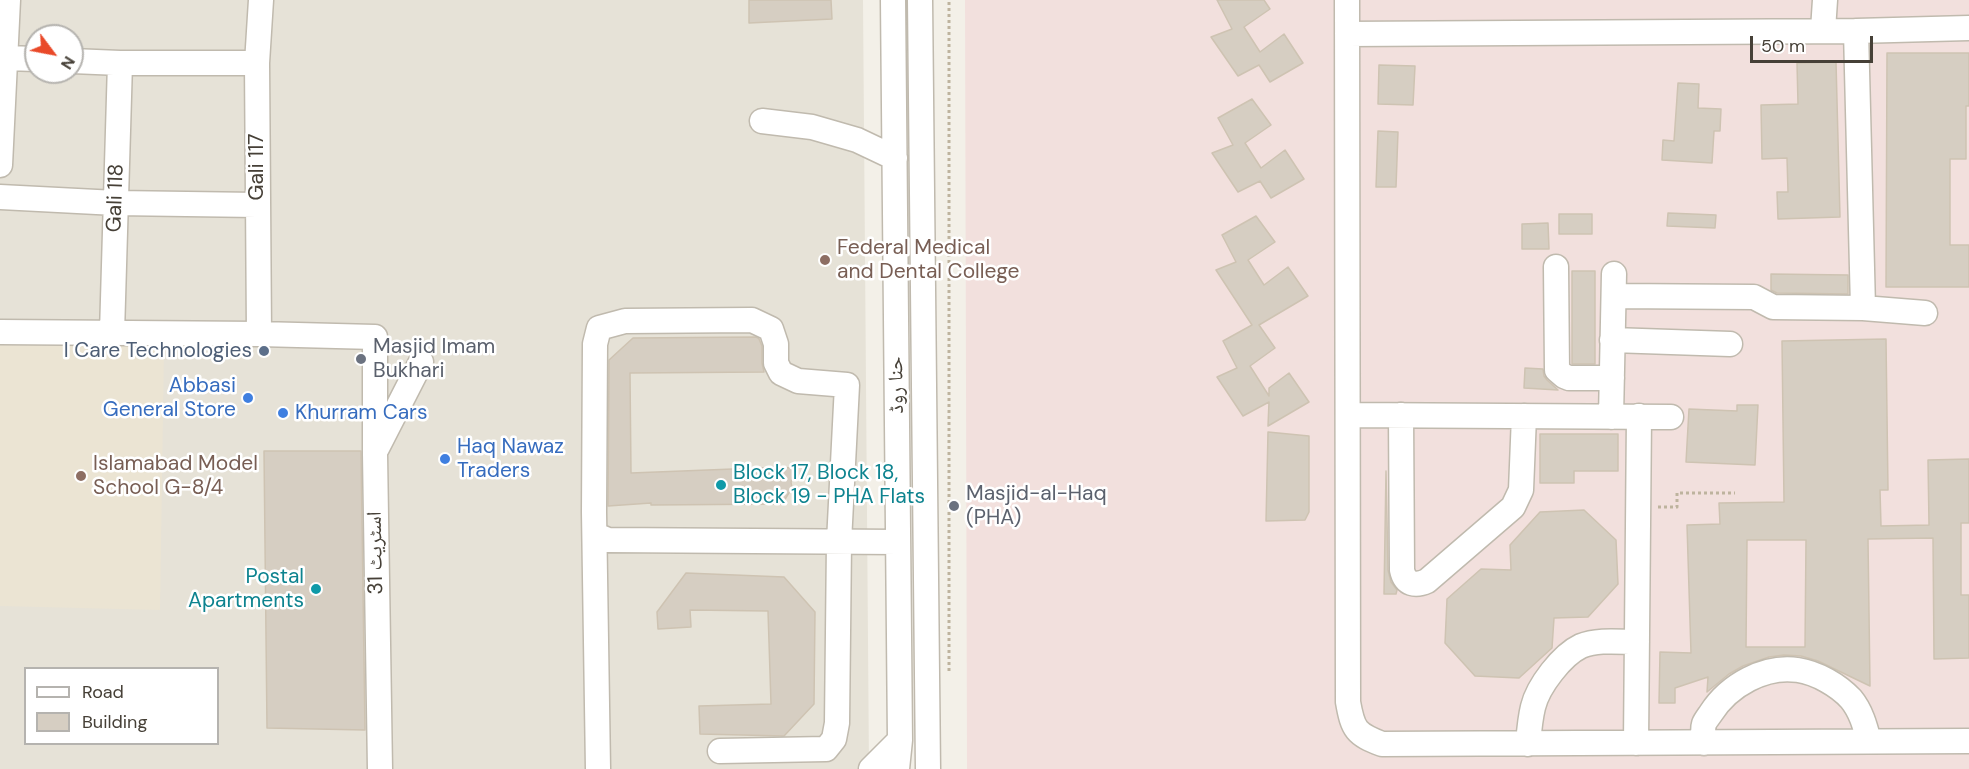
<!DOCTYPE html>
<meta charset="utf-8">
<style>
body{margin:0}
#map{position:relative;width:1969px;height:769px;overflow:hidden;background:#f3f0e8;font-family:"DM Sans",sans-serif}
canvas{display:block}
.legend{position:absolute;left:24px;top:667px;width:195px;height:78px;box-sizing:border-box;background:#fff;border:2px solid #b5b3af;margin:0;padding:8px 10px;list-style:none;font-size:18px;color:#464037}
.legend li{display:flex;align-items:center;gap:12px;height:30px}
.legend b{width:30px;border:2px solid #b5b3af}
.north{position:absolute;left:24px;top:24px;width:60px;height:60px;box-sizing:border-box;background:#fff;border:2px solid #b5b3af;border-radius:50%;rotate:122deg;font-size:16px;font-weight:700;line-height:24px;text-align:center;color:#464037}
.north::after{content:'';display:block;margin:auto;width:21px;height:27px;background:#e94929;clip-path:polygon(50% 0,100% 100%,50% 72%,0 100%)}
.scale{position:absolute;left:1750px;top:36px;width:123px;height:27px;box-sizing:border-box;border:3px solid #464037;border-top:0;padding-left:8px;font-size:18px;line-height:21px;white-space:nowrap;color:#464037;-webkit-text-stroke:4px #fff;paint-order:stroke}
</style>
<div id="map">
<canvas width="1969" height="769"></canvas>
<ul class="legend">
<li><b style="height:8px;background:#fff"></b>Road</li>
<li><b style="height:16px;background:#d6cec2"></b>Building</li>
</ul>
<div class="north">N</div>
<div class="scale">50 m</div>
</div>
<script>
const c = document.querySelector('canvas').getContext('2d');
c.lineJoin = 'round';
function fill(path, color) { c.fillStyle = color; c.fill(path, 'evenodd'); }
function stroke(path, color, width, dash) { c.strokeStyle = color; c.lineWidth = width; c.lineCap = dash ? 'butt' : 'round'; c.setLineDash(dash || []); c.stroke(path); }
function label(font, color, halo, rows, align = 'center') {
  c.font = font + ' "DM Sans","Noto Naskh Arabic",sans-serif'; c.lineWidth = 5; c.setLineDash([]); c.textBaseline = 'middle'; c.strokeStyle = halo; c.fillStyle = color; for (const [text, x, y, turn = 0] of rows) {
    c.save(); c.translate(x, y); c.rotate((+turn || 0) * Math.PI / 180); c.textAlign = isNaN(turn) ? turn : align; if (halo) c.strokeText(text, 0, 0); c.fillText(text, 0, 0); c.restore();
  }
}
fill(new Path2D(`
 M0,0H863L869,769H0ZM36,36H72V72H36ZM26,668H218V744H26Z`), '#e6e2d7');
fill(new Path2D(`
 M0,343L164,347L160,610L0,606Z`), '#ebe4d3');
fill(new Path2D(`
 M965,0H1969V769H967Z`), '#f2e0dd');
const building = new Path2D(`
 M749,0H831L832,19L749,23Z
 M1217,0H1264L1270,9L1244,27L1260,52L1284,34L1303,63L1270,82L1259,65L1238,76L1211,37L1232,29Z
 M1887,53H1969V106H1966V159H1950V245H1969V287H1886Z
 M1836,62L1840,217L1778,219L1777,192H1788L1787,158L1762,159L1761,105L1798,104L1797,63Z
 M1379,65L1415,66L1413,105L1378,104Z
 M1678,83L1699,84L1698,108L1721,109L1720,131H1714L1712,163L1662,160L1663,140L1674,141Z
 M1252,99L1271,125L1245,143L1261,168L1285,150L1304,179L1271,198L1260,181L1238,192L1212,153L1233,145L1218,118Z
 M1378,131L1398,132L1396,187H1376Z
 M1668,213L1716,215L1715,228L1667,226Z
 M1559,214H1592V234H1559Z
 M1256,216L1275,242L1248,260L1264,285L1288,267L1308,296L1259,325L1275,348L1250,366L1269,396V388L1289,373L1309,402L1268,426L1269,402L1243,416L1217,377L1237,368L1223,341L1252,325L1216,270L1236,262L1222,235Z
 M1548,223L1549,249H1522V224Z
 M1572,271H1595V364H1572Z
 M1771,274L1848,275V294L1777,293L1771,290Z
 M756,337L759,339L762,346V363L764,372L630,373L631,473L784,467L795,469L791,482L792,488L782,504L651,505V503L608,506L609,360L633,338Z
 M1886,339L1888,490H1880L1881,526L1929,525L1928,460L1969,459V523H1961V595H1969V658L1934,659L1933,538L1868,539L1870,686L1818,661L1801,656L1784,655L1769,657L1743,666L1729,674L1707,692L1708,677L1675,688V703H1659L1660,652L1691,653L1687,525L1720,524L1719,503L1784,502L1782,341ZM1747,540H1806L1805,647H1746Z
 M1525,368L1543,369L1544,376L1547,380L1558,390L1524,388Z
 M1737,405H1758L1755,465L1686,462L1689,409L1737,411Z
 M1268,432L1309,436V512L1305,520L1266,521Z
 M1540,434H1618V471H1574V483H1540Z
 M264,451H361L365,730L267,728Z
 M1386,471L1388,570L1391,582L1397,590L1396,594H1384Z
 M1584,510L1616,540L1618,584L1588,617L1554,618L1552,648L1519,678L1475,676L1445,643L1447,599L1481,569L1511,570L1510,545L1540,512Z
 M686,573L784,577L815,612L814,704L784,736L700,734L699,706L771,704L768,611L690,610L691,627L658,629L657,612Z`);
fill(building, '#d6cec2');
stroke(building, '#cec3b2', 1.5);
const minor = new Path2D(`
 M893,0L900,740L897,769
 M920,0L928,769
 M1347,0L1348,702C1353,730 1356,734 1382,744L1969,741
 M1823,30L1825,0
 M1856,31L1863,308
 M1347,34L1856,31L1969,28
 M6,58L36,59
 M72,61L120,63H257
 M762,121L812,127L857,140L895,158
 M0,165L8,0
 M0,197L116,203L257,205
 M1556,267L1557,370L1564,376L1569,378H1612
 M1614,296L1754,297L1773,307L1863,308L1925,313
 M0,332L259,334L375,337V454L380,769
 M112,333L120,63
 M259,334L257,63L261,0
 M1612,340L1730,344
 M1348,415L1671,417
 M1401,415L1402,570C1405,585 1416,586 1427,581L1513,507L1521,490L1524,416
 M1611,417L1614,274
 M377,448L421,362
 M596,535L608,540L898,542
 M1636,743L1639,416
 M1704,743C1704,738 1702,730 1704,724C1705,721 1709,716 1711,713C1729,685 1765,665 1798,670C1817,673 1838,685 1851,699C1861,711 1865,726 1869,741
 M1528,744C1529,732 1530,719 1533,707C1538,686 1562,655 1581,646C1598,639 1620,642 1637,642
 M598,769L594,512L595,344L599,328L625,321L752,320L771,329L776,344V363L781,373L798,381L847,385L839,542L837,723L834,739L826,749L720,751
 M871,769L900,740`);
stroke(minor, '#c0baae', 27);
stroke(new Path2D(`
 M1658,507H1677V493H1735
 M949,671V0`), '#beb39e', 3, [3, 3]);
stroke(minor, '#fff', 24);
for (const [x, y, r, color] of [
 [825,260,6,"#8d6e63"],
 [264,351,6,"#5c6f8a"],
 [361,359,6,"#6b7280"],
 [248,398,6,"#3f7fe0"],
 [283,413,6,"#3f7fe0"],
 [445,459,6,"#3f7fe0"],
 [81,476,6,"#8d6e63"],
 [721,485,6,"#0f9aa8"],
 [954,506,6,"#6b7280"],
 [316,589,6,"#0f9aa8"]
]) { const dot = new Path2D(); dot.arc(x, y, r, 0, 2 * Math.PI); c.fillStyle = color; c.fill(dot); stroke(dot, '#fff', 2); }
label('21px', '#464037', '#fff', [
 ["Gali 117",257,167,-90],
 ["Gali 118",116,198,-88],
 ["حنا روڈ",897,385,-91],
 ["اسٹریٹ 31",376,553,-91]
]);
label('21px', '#785e54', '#fff', [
 ["Federal Medical",837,248],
 ["and Dental College",837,272],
 ["Islamabad Model",93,464],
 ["School G-8/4",93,488]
], 'left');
label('21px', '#5b616d', '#fff', [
 ["Masjid Imam",373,347],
 ["Bukhari",373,371],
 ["Masjid-al-Haq",966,494],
 ["(PHA)",966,518]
], 'left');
label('21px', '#4e5e75', '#fff', [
 ["I Care Technologies",252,351]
], 'right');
label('21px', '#366cbe', '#fff', [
 ["Abbasi",236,386,"right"],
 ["General Store",236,410,"right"],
 ["Khurram Cars",295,413],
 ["Haq Nawaz",457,447],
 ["Traders",457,471]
], 'left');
label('21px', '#0d838f', '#fff', [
 ["Block 17, Block 18,",733,473],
 ["Block 19 - PHA Flats",733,497],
 ["Postal",304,577,"right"],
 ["Apartments",304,601,"right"]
], 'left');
</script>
